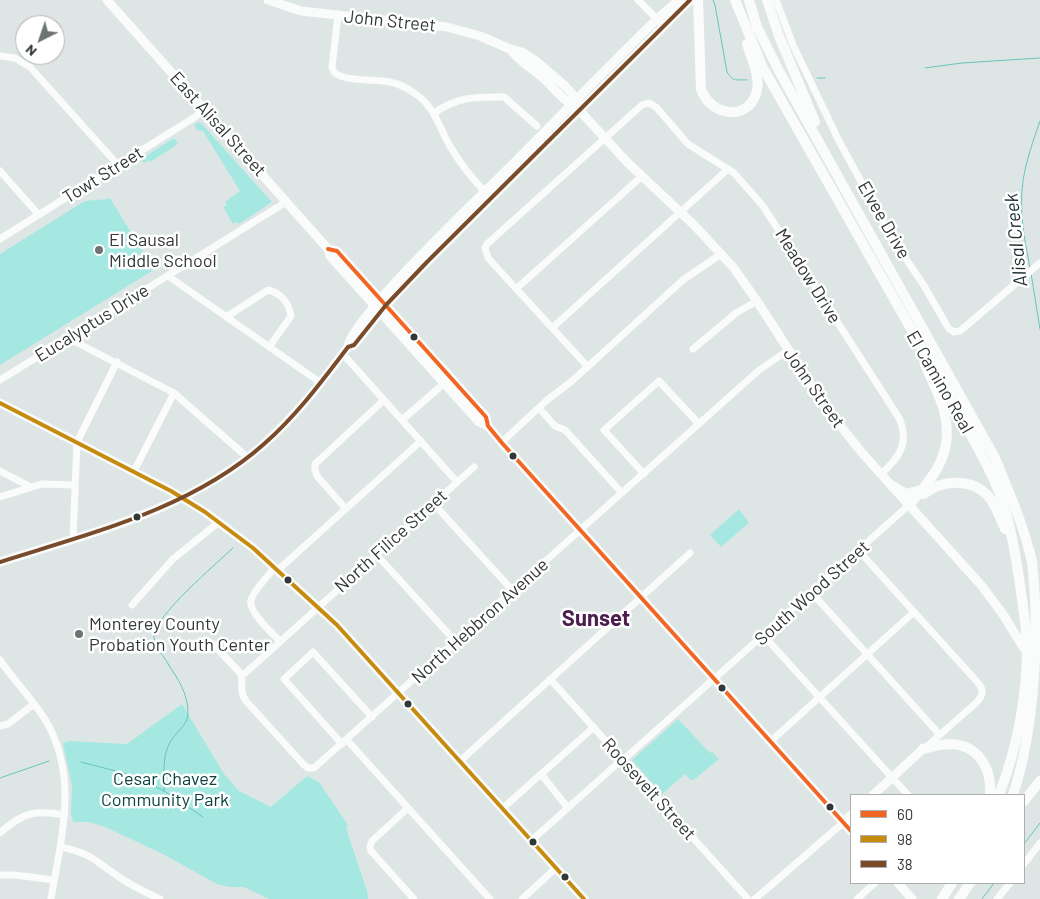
<!DOCTYPE html>
<style>
body{margin:0}
#map{position:relative;width:1040px;height:899px;overflow:hidden;background:#dee6e5;font-family:Barlow,sans-serif}
canvas{display:block}
.legend{position:absolute;left:850px;top:794px;width:175px;height:90px;box-sizing:border-box;background:#fff;border:1px solid #adafaf;margin:0;padding:6px 9px;list-style:none;font-size:15px;color:#323737}
.legend li{display:flex;align-items:center;gap:10px;height:25px}
.legend b{width:25px;border:1px solid #adafaf}
.north{position:absolute;left:15px;top:15px;width:50px;height:50px;box-sizing:border-box;background:#fff;border:1px solid #adafaf;border-radius:50%;rotate:221deg;font-size:14px;font-weight:700;line-height:20px;text-align:center;color:#323737}
.north::after{content:'';display:block;margin:auto;width:18px;height:22px;background:#6e7474;clip-path:polygon(50% 0,100% 100%,50% 72%,0 100%)}
</style>
<div id="map">
<canvas width="1040" height="899"></canvas>
<ul class="legend">
<li><b style="height:6px;background:#f26522"></b>60</li>
<li><b style="height:6px;background:#c68a0e"></b>98</li>
<li><b style="height:6px;background:#7a4b2a"></b>38</li>
</ul>
<div class="north">N</div>
</div>
<script>
const c = document.querySelector('canvas').getContext('2d');
c.lineJoin = 'round';
function fill(path, color) { c.fillStyle = color; c.fill(path, 'evenodd'); }
function stroke(path, color, width, dash) { c.strokeStyle = color; c.lineWidth = width; c.lineCap = dash ? 'butt' : 'round'; c.setLineDash(dash || []); c.stroke(path); }
function label(font, color, halo, rows, align = 'center') {
  c.font = font + ' Barlow,sans-serif'; c.lineWidth = 5; c.setLineDash([]); c.textBaseline = 'middle'; c.strokeStyle = halo; c.fillStyle = color; for (const [text, x, y, turn = 0] of rows) {
    c.save(); c.translate(x, y); c.rotate((+turn || 0) * Math.PI / 180); c.textAlign = isNaN(turn) ? turn : align; if (halo) c.strokeText(text, 0, 0); c.fillText(text, 0, 0); c.restore();
  }
}
fill(new Path2D(`
 M199,122L201,123L272,202L239,224L237,222L233,224L223,207L227,205L225,202L240,191L203,131L197,130L194,125Z
 M174,138L178,144L150,162L149,160L144,163L141,159Z
 M110,198L143,252L128,262L142,255L152,271L0,365V254L83,202C91,199 100,201 110,198Z
 M739,509L749,523L721,547L710,535Z
 M182,704L224,774L239,791L271,807L307,776L319,782L348,825L346,828L367,891L368,899H269L244,887H229L217,884L161,853L105,827L89,822H73L71,814L72,786L63,743L70,741L127,744Z
 M678,719L710,753L712,752L719,759L695,779L691,780L685,774L662,794L632,760Z`), '#a5e8e2');
stroke(new Path2D(`
 M713,0L715,5L727,72C734,83 736,79 747,80
 M925,68L962,63L1040,58
 M817,78H825
 M1030,267C1024,239 1019,210 1023,181C1026,161 1033,141 1040,121
 M1031,273L1040,329
 M81,762L131,775L164,791L203,817
 M0,778L49,761
 M164,791C164,775 162,757 170,742C175,733 188,725 188,714C188,692 178,680 167,662C162,654 153,644 154,635C155,616 217,563 233,548
 M1024,844L1040,823
 M982,899L994,883`), '#67c3bc', 1);
stroke(new Path2D(`
 M638,0L664,26
 M776,0L793,45L838,139L891,237L923,284L949,329L954,332L960,331L1040,263
 M338,15L332,67L334,72C344,82 375,79 390,82C399,84 409,89 417,95C435,108 439,127 450,146C460,163 473,180 487,194
 M0,56L15,58L30,67L118,165
 M434,113C459,96 475,97 504,97L537,126
 M0,171L39,215
 M0,239L195,117L204,109
 M168,276L321,383
 M517,288L641,177
 M226,317L268,290C281,293 289,303 291,316L269,347
 M552,328L728,169
 M68,338L174,393L248,458
 M693,349L736,313L757,301
 M343,354L457,482
 M588,367L488,258L485,248L487,244L642,105L649,103L656,107L688,144L734,173L763,206L899,418C910,443 899,458 881,474
 M0,380L286,202
 M539,408L555,426L565,430L622,493
 M402,420L448,380
 M502,442L546,401L572,381L683,280L721,254
 M0,471L31,487
 M134,471L174,393
 M644,474L604,430L659,381L699,424
 M0,497L42,484L75,485
 M433,503L513,591
 M345,508L317,476L315,470V464L384,400
 M73,538L77,442L117,362
 M859,551L980,685C984,692 982,696 977,702L925,748
 M376,554L456,642
 M275,567C268,576 254,590 251,600C248,612 272,633 280,641
 M278,570L421,441
 M812,593L940,735
 M132,605L173,559L219,522
 M764,636L908,795
 M205,640L213,644L241,674C244,685 238,689 246,701L304,765L308,768H314L758,371L788,350
 M0,660C14,681 33,699 46,721C79,777 61,839 51,899
 M242,676L474,467
 M550,679L748,899
 M0,726L8,724L34,704
 M347,740L490,899
 M771,741L914,612
 M342,744L284,679L313,652L372,717
 M460,761L690,553
 M541,774L568,808
 M531,783L594,727
 M408,808L372,841L370,846L371,851L414,899
 M503,808L530,784
 M0,833C23,812 35,810 65,815
 M532,840L618,763L623,760L909,505
 M60,847C92,853 96,862 122,879C134,887 147,893 160,899
 M1024,864L1040,843
 M0,875H15L54,880
 M522,899L556,868
 M755,899L844,822
 M857,899L875,883
 M997,899L1010,883`), '#fafbfb', 7);
stroke(new Path2D(`
 M107,0L328,249L330,256L479,422L488,426
 M268,0L301,11L447,27L480,36L510,49L522,52L536,61L565,86L576,98L578,103
 M510,49C518,61 533,69 543,78C555,89 565,103 579,110L627,162L694,225L733,267L757,301L826,408L863,454L981,585L1002,613L1027,653
 M328,249L337,251L486,417L488,426L502,443L851,831
 M348,347C350,319 488,189 515,162C562,114 609,66 657,19L679,0
 M0,403L171,491L205,512L253,548L337,625L584,899
 M0,562C91,533 191,509 264,444C297,415 322,381 348,347L354,345L386,305L427,262L690,0
 M873,795L923,749
 M844,822L851,815
 M898,883L912,899`), '#fafbfb', 9);
stroke(new Path2D(`
 M698,0L701,89C711,118 751,121 757,90C760,75 751,58 747,44
 M735,0L763,68L965,424C979,451 996,478 1004,507C1012,530 1015,554 1019,578C1022,600 1026,623 1027,646C1027,697 1017,748 999,795
 M749,0L757,27L779,71L995,458C1009,492 1024,526 1032,562C1040,632 1035,728 1013,795
 M767,0L779,36L815,122
 M891,485L906,494L921,490
 M924,494C942,479 973,478 989,497C996,506 1000,518 1005,529
 M909,505C934,477 955,452 944,411C940,395 931,380 925,364
 M923,749C932,747 941,744 950,744C979,745 992,769 990,795
 M1024,801L1040,781
 M942,899L952,883
 M959,899L970,883`), '#fafbfb', 10);
stroke(new Path2D(`
 M328,249L337,251L486,417L488,426L502,443L851,831`), '#f26522', 4);
stroke(new Path2D(`
 M0,403L171,491L205,512L253,548L337,625L584,899`), '#c68a0e', 4);
stroke(new Path2D(`
 M0,562C91,533 191,509 264,444C297,415 322,381 348,347L354,345L386,305L427,262L690,0`), '#7a4b2a', 4);
for (const [x, y, r, color] of [
 [99,250,5,"#6e7474"],
 [414,337,4.5,"#323737"],
 [513,456,4.5,"#323737"],
 [137,517,4.5,"#323737"],
 [288,580,4.5,"#323737"],
 [79,634,5,"#6e7474"],
 [722,688,4.5,"#323737"],
 [408,704,4.5,"#323737"],
 [830,807,4.5,"#323737"],
 [533,842,4.5,"#323737"],
 [565,877,4.5,"#323737"]
]) { const dot = new Path2D(); dot.arc(x, y, r, 0, 2 * Math.PI); c.fillStyle = color; c.fill(dot); stroke(dot, '#fff', 2); }
label('18px', '#323737', '#fff', [
 ["John Street",390,21,6],
 ["East Alisal Street",218,124,48],
 ["Towt Street",103,175,-32],
 ["Elvee Drive",884,220,60],
 ["Meadow Drive",808,276,58],
 ["Eucalyptus Drive",92,323,-32],
 ["El Camino Real",940,382,60],
 ["John Street",814,388,55],
 ["North Filice Street",391,541,-42],
 ["South Wood Street",812,593,-42],
 ["North Hebbron Avenue",480,621,-42],
 ["Roosevelt Street",649,789,48]
]);
label('18px', '#323737', '#fff', [
 ["El Sausal",109,240],
 ["Middle School",109,261],
 ["Monterey County",89,624],
 ["Probation Youth Center",89,645]
], 'left');
label('18px', '#0a433e', '#fff', [
 ["Cesar Chavez",165,779],
 ["Community Park",165,800]
]);
label('italic 19px', '#1a2f2d', '#fff', [
 ["Alisal Creek",1016,240,-96]
]);
label('bold 22px', '#4c1d4e', '#fff', [
 ["Sunset",596,619]
]);
</script>
